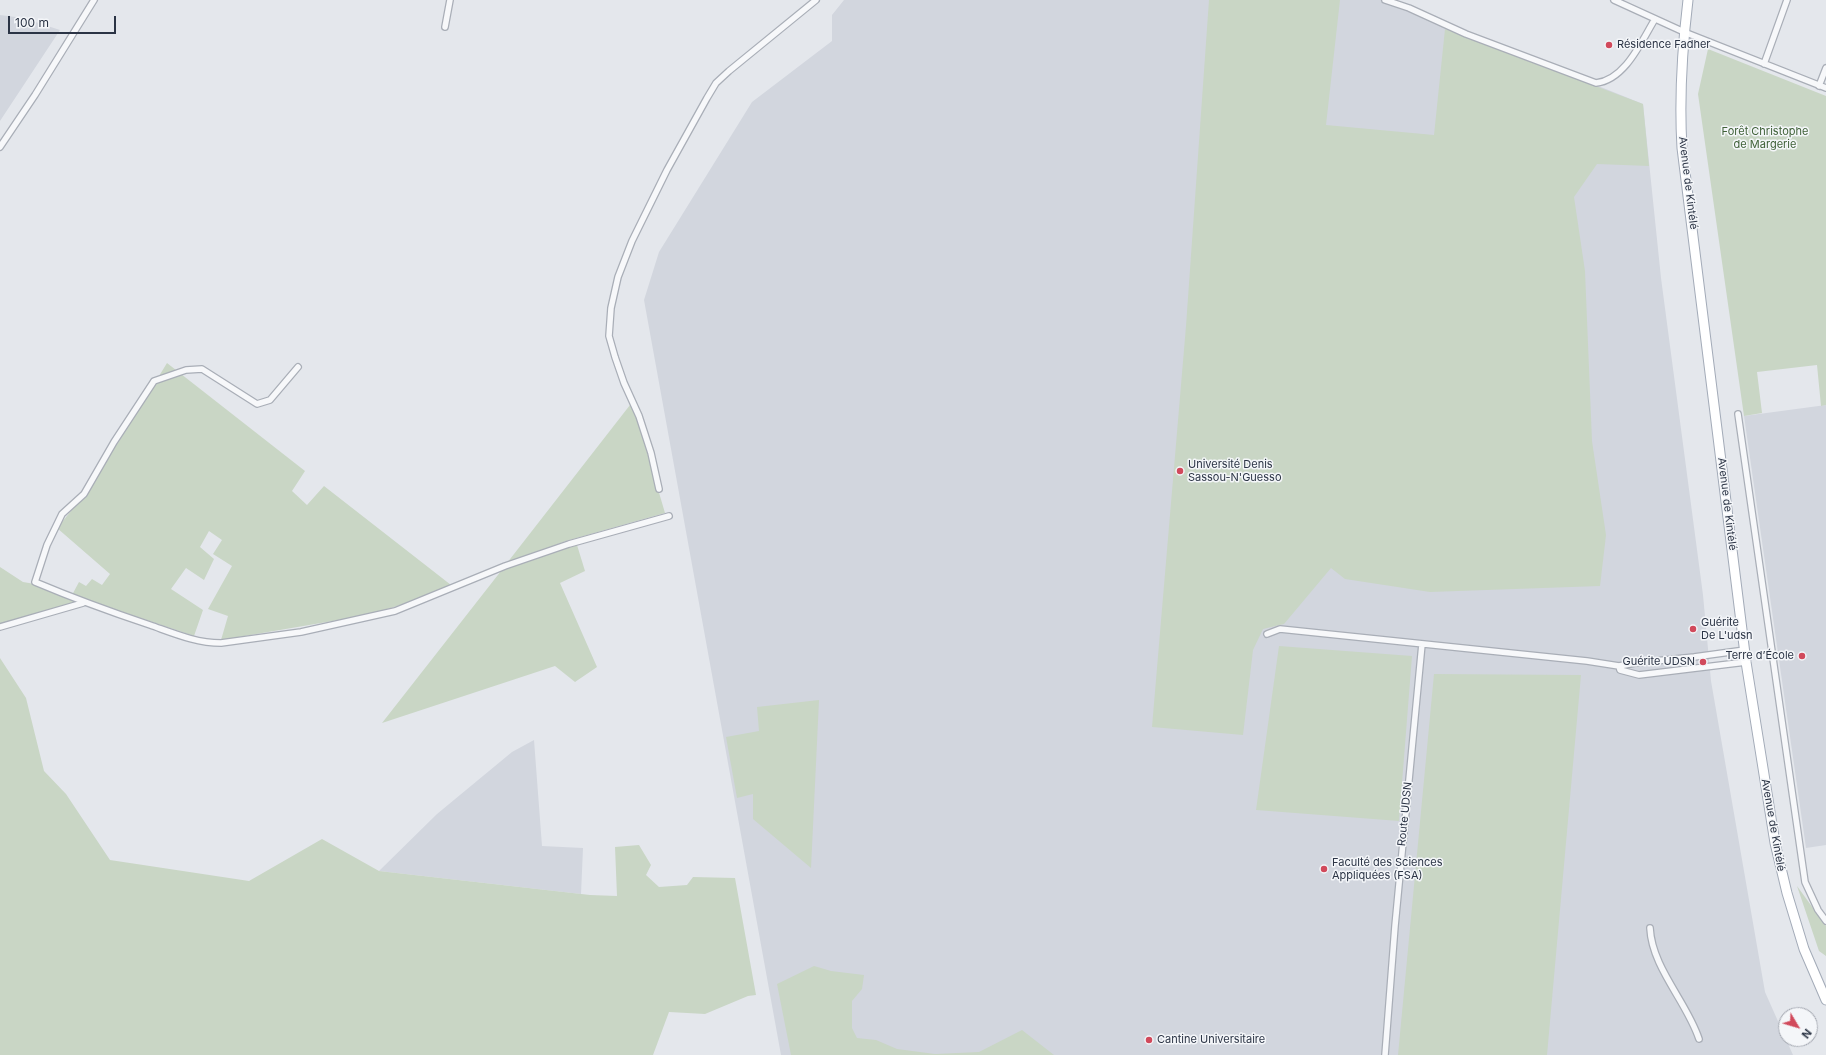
<!DOCTYPE html>
<meta charset="utf-8">
<style>
body{margin:0}
#map{position:relative;width:1826px;height:1055px;overflow:hidden;background:#e4e7ec;font-family:Inter,sans-serif}
canvas{display:block}
.north{position:absolute;left:1778px;top:1007px;width:40px;height:40px;box-sizing:border-box;background:#f4f6f9;border:1px solid #a4a8b1;border-radius:50%;rotate:128deg;font-size:11px;font-weight:700;line-height:16px;text-align:center;color:#2b3445}
.north::after{content:'';display:block;margin:auto;width:14px;height:18px;background:#d1495b;clip-path:polygon(50% 0,100% 100%,50% 72%,0 100%)}
.scale{position:absolute;left:8px;top:16px;width:108px;height:18px;box-sizing:border-box;border:2px solid #2b3445;border-top:0;padding-left:5px;font-size:12px;line-height:14px;white-space:nowrap;color:#2b3445;-webkit-text-stroke:3px #f4f6f9;paint-order:stroke}
</style>
<div id="map">
<canvas width="1826" height="1055"></canvas>
<div class="north">N</div>
<div class="scale">100 m</div>
</div>
<script>
const c = document.querySelector('canvas').getContext('2d');
c.lineJoin = 'round';
function fill(path, color) { c.fillStyle = color; c.fill(path, 'evenodd'); }
function stroke(path, color, width, dash) { c.strokeStyle = color; c.lineWidth = width; c.lineCap = dash ? 'butt' : 'round'; c.setLineDash(dash || []); c.stroke(path); }
function label(font, color, halo, rows, align = 'center') {
  c.font = font + ' Inter,sans-serif'; c.lineWidth = 3; c.setLineDash([]); c.textBaseline = 'middle'; c.strokeStyle = halo; c.fillStyle = color; for (const [text, x, y, turn = 0] of rows) {
    c.save(); c.translate(x, y); c.rotate((+turn || 0) * Math.PI / 180); c.textAlign = isNaN(turn) ? turn : align; if (halo) c.strokeText(text, 0, 0); c.fillText(text, 0, 0); c.restore();
  }
}
fill(new Path2D(`
 M844,0H1385L1643,104L1661,278L1703,595L1711,681L1765,992L1793,1055H781L644,300L659,252L752,102L832,41V15Z
 M0,15L23,18L60,30L0,121Z
 M1826,405V845L1806,848L1744,416Z
 M534,740L542,846L583,848L581,894L379,871L437,814L512,752Z`), '#d2d6de');
fill(new Path2D(`
 M1209,0H1340L1326,125L1434,135L1445,29L1643,104L1649,166L1597,164L1574,197L1585,271L1592,441L1606,535L1600,586L1430,592L1345,579L1331,568L1284,624L1263,629L1253,650L1243,735L1152,727L1186,326Z
 M1708,49L1826,96V405L1821,406L1817,365L1757,372L1762,413L1744,416L1698,94Z
 M167,363L305,471L292,491L307,505L324,486L451,585L410,602L368,615L221,640L228,616L208,609L232,566L213,554L222,540L209,531L200,547L214,559L204,580L186,568L171,589L203,610L194,636L72,595L79,582L86,586L92,579L102,585L110,574L57,528L95,482L102,468L104,459L118,443Z
 M630,405L637,418L665,513L566,541L507,563Z
 M577,545L585,571L560,583L597,667L575,682L555,666L382,723L501,571L534,557Z
 M0,567L23,582L35,584L82,602L0,625Z
 M1279,646L1412,656L1399,821L1256,810Z
 M0,658L26,698L44,771L66,794L110,860L249,881L322,839L379,871L590,895L617,896L615,847L639,845L651,865L646,875L659,887L687,885L693,877L735,878L756,995L748,996L705,1014L669,1012L653,1055H0Z
 M1434,674L1581,675L1547,1055H1398Z
 M819,700L811,868L753,819V794L737,798L726,737L759,731L757,707Z
 M1797,886L1826,926V956L1819,951Z
 M814,966L831,971L864,975L862,989L852,1001V1028L857,1038L876,1040L897,1049L935,1054L979,1052L1022,1030L1054,1055H791L777,984Z`), '#c9d6c5');
const minor = new Path2D(`
 M1385,0L1409,8L1466,34L1596,83C1625,80 1641,42 1655,19
 M1614,0L1684,32L1826,88
 M445,27L450,0
 M1764,64L1787,0
 M1819,86L1826,68
 M0,147L35,95L94,0
 M298,367L270,400L257,404L202,369L186,370L154,381L114,442L84,494L62,514L47,545L35,582C73,598 111,612 150,625C173,633 196,643 221,643L301,632L395,611L505,566L569,544L669,516
 M1738,414L1805,882L1818,910L1826,921
 M659,489L651,453L639,416L624,383L615,357L609,336L611,308L618,277L632,241L667,170L707,98L716,83L729,71L816,0
 M0,627L83,603
 M1267,634L1280,629L1587,661L1619,666L1635,663L1694,657L1745,650
 M1619,666L1620,670L1639,675L1746,662
 M1650,928C1652,968 1687,1002 1699,1039
 M1385,1055L1395,926L1422,644`);
const primary = new Path2D(`
 M1688,0C1682,50 1679,98 1682,148L1746,662L1775,843L1787,893L1804,949L1826,1000`);
stroke(minor, '#a9aeb7', 8);
stroke(primary, '#a3abb8', 11);
stroke(minor, '#f7f8fa', 5.5);
stroke(primary, '#fff', 9);
for (const [x, y, r, color] of [
 [1609,45,4,"#d1495b"],
 [1180,471,4,"#d1495b"],
 [1693,629,4,"#d1495b"],
 [1802,656,4,"#d1495b"],
 [1703,662,4,"#d1495b"],
 [1324,869,4,"#d1495b"],
 [1149,1040,4,"#d1495b"]
]) { const dot = new Path2D(); dot.arc(x, y, r, 0, 2 * Math.PI); c.fillStyle = color; c.fill(dot); stroke(dot, '#f4f6f9', 1.5); }
label('11px', '#2b3445', '#f4f6f9', [
 ["Résidence Fadher",1617,45],
 ["Université Denis",1188,465],
 ["Sassou-N'Guesso",1188,478],
 ["Guérite",1701,623],
 ["De L'udsn",1701,636],
 ["Terre d’École",1794,656,"right"],
 ["Guérite UDSN",1695,662,"right"],
 ["Faculté des Sciences",1332,863],
 ["Appliquées (FSA)",1332,876],
 ["Cantine Universitaire",1157,1040]
], 'left');
label('11px', '#3f6138', '#f4f6f9', [
 ["Forêt Christophe",1765,132],
 ["de Margerie",1765,145]
]);
label('11px', '#2b3445', '#f4f6f9', [
 ["Avenue de Kintélé",1688,183,83],
 ["Avenue de Kintélé",1727,504,83],
 ["Route UDSN",1405,814,-84],
 ["Avenue de Kintélé",1773,825,80]
]);
</script>
